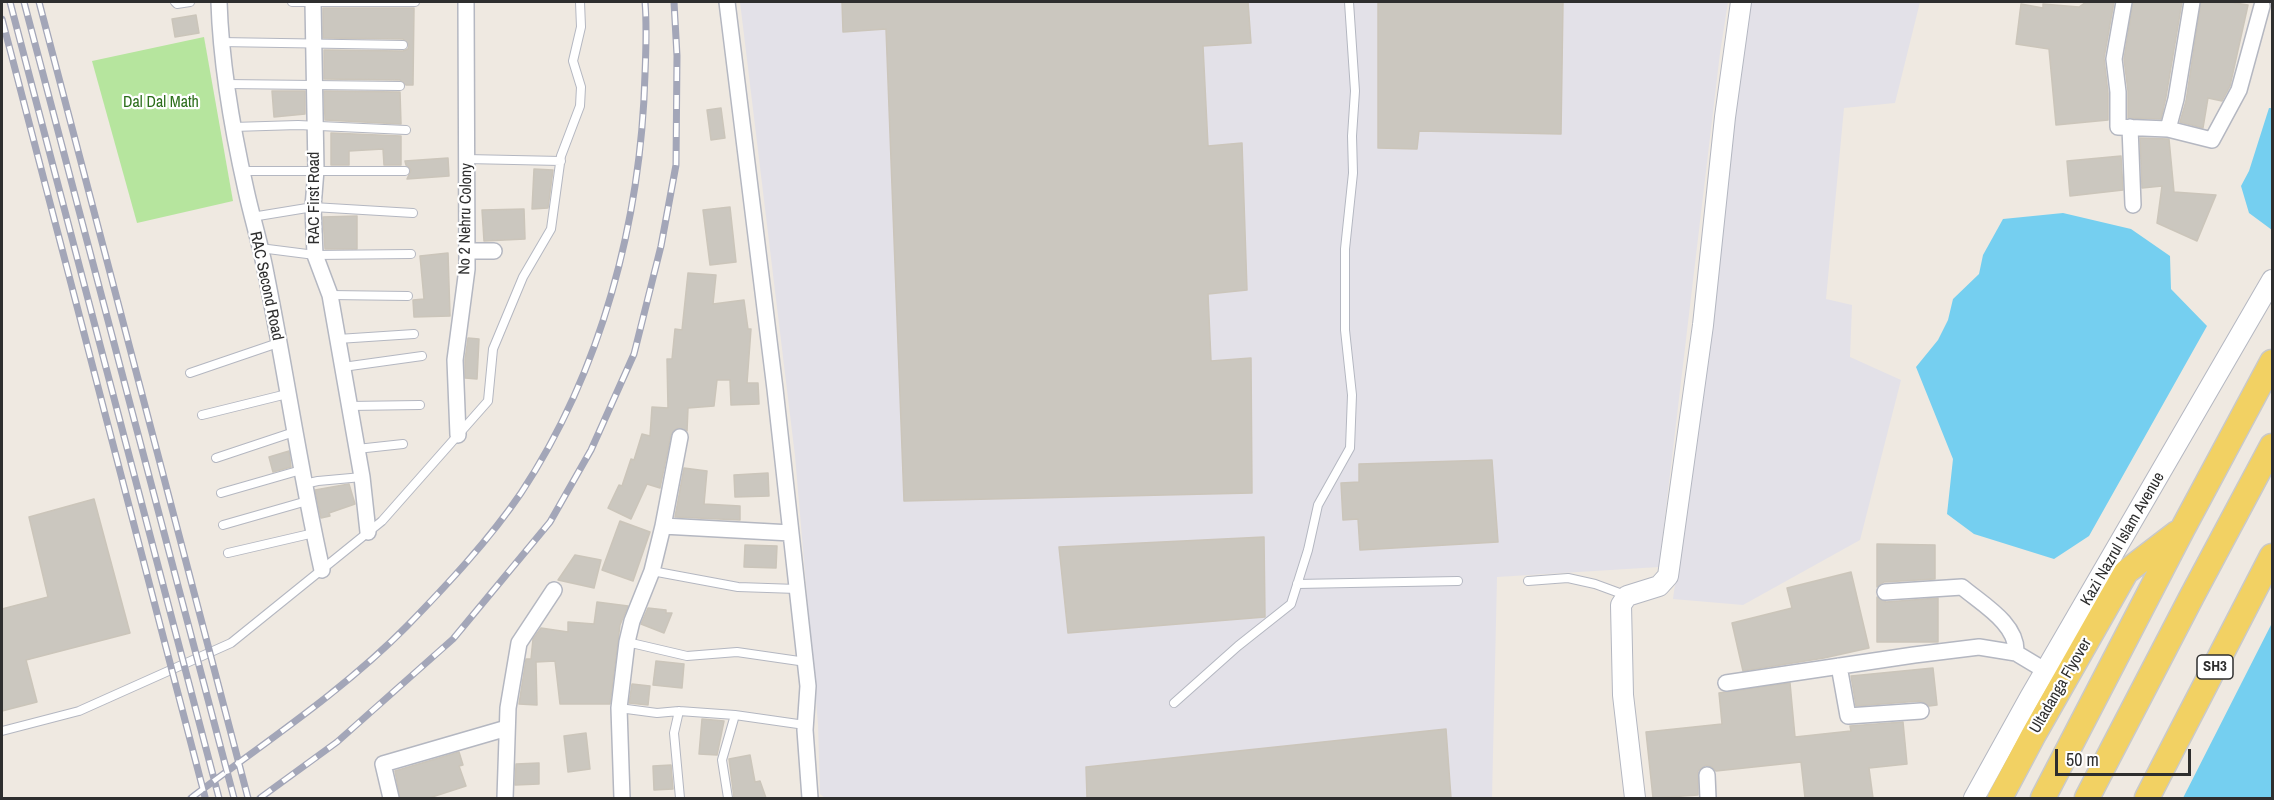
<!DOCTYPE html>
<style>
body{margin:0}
#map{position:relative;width:2274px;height:800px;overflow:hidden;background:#efe9e1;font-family:"Archivo Narrow",sans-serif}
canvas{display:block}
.frame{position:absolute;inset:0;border:3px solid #2e2e2e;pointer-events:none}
.scale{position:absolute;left:2055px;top:749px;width:136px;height:27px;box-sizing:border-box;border:3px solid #2e2e2e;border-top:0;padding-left:8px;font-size:18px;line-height:21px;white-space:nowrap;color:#2e2e2e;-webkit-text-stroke:4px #fff;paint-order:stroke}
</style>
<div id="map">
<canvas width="2274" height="800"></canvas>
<div class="frame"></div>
<div class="scale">50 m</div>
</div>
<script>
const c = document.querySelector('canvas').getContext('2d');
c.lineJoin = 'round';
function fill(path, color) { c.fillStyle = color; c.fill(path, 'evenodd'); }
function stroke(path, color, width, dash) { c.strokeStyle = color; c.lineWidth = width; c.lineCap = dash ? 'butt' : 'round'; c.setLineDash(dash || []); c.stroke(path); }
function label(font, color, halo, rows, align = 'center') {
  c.font = font + ' "Archivo Narrow",sans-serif'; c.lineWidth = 4.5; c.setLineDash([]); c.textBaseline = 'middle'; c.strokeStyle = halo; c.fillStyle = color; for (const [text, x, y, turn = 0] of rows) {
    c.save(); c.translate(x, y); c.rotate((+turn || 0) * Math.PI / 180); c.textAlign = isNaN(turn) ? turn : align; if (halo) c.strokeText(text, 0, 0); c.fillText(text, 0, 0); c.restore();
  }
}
fill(new Path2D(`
 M740,2H1728L1720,53L1659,567L1497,577L1492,798H825L820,794L818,724L795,456Z
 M1749,2H1920L1895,103L1844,108L1826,299L1852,305L1850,357L1901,380L1860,540L1743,605L1673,599L1711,320Z`), '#e3e1e8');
fill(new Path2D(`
 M204,37L233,201L137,223L92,61Z`), '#b6e59e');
fill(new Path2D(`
 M2269,108H2272V230L2249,213L2241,186L2249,171Z
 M2063,213L2131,229L2170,256L2171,289L2207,326L2089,536L2054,559L1974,534L1947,514L1953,459L1916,367L1938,340L1948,320L1953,299L1979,274L1983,255L2003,219Z
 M2272,623V789L2268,798H2183Z`), '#75cff0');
stroke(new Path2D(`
 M2270,798L2272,794`), '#75cff0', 20);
const building = new Path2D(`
 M842,2H1248L1251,43L1203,46L1208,146L1242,143L1247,290L1208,294L1211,361L1251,358L1252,493L904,501L886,29L843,32Z
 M1378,2H1563L1561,134L1419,131L1417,149L1378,148Z
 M2086,2H2114L2104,58L2108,93V120L2056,125L2049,49L2016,44L2021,4L2043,8V4L2079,7Z
 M2133,2H2182L2166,97L2161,119L2128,118V91L2124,59Z
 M2201,2H2229L2248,5L2230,86L2222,101L2208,98L2203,128L2180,122L2186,101Z
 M323,8H414L413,85H406L400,80L324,79V50L403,51L408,49L409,45L403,39L323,38Z
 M196,15L199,33L175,37L172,19Z
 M272,91H305V114L274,117Z
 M324,91L400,92L401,124L325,120Z
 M721,108L725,138L711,140L707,110Z
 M331,133L401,136V165H384L383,149L349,151V165H331Z
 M2140,138L2169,139L2174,192L2216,195L2197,241L2157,223L2162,186L2142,188Z
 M2121,156L2123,190L2070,196L2067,161Z
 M448,158L449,176L407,179L411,170L406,165L405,161Z
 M534,169L553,170L548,208L532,209Z
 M730,207L736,262L710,265L703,210Z
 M524,209L525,239L484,241L482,210Z
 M357,216V249H325L323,217Z
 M448,253L450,316L414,317L413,300L424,299L420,256Z
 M688,273L716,275L713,304L744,300L748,329H751L747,383H758L759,404L731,405L730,380H717L714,406L688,408L687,431L677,428L671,435L660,488L647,484L631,519L608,508L619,485L622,486L631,459L634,460L642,434L650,436L652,407L668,408L667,359H672L675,329L682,330Z
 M468,338L479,339L477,379L465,378V360Z
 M289,451L291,467L273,472L269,457Z
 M1492,460L1498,542L1360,550L1358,519L1343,520L1341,483L1359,482V464Z
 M684,468L707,471L704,504L740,506V520L675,517Z
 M768,473L769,496L735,497L734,475Z
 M349,484L355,504L329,513L330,516L321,518L315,490Z
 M94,499L130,633L26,660L37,702L2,711V609L48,597L29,517Z
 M620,521L650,532L633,581L602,570Z
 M1264,537L1265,617L1068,633L1059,547Z
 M1877,544L1935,545V579L1884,582L1877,587Z
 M745,545L777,546L776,568L744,567Z
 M575,555L601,560L594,588L558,580Z
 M1851,572L1869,648L1824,658L1743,671L1732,623L1792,608L1787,588Z
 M1877,597L1886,602L1938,598V642H1877Z
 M597,602L628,606L620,625L610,704H560L555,661L536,662L537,705L519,704L526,659H531L533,639L541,628L568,632V622L594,624Z
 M648,608L666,610V613H672L664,633L641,624Z
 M656,661L684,664L682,688L653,685Z
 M1933,668L1937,705L1929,706L1920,701L1856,706L1851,676Z
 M1790,683L1795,737L1851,731L1850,726L1903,722L1907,764L1869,768L1873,798H1805L1801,762L1716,771L1712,767L1706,765L1698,771V795L1653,798L1646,732L1722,724L1719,693Z
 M632,684L650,686L648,705L629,703Z
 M702,719L724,721L717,755L699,754Z
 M1446,729L1451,798H1087L1086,767Z
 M586,733L590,769L568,772L564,736Z
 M459,752L463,765L459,766L466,786L429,798H400L395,771Z
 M750,755L755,782L760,781L766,798H734L729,759Z
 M539,763V784L515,785L516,764Z
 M671,765L673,789L654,790L653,766Z`);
fill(building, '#cbc7bf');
stroke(building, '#cbc5ba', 1.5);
const service = new Path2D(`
 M175,2L177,4L190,2
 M292,2H415
 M220,42L403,45
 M226,84L400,86
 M233,127L298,125L406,130
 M466,159L561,161
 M242,171H405
 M252,217L313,207L413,213
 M260,248L315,255L411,254
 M330,295L408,296
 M338,339L414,334
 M343,367L422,356
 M190,373L278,343
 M349,406L420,405
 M202,415L287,394
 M357,449L403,444
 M216,458L294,432
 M304,484L318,481L362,477
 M221,493L301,470
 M223,525L307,501
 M228,553L314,533
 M652,571L738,587L797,589
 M1528,581L1568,578L1595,584L1625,595
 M1297,584L1458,581
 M627,642L687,656L737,652L806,662
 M1174,703L1238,646L1291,604L1308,550L1318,505L1350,448L1352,395L1345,330V249L1353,173L1352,136L1355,91L1349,2
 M619,708L657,713L679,711L735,715L805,725
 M679,711L674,733L680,798
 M2,731L79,711L231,643L382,521L488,401L493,349L523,277L551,229L561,156L580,106L581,87L573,61L581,27L580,2
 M728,798L722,760L735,715`);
const minor = new Path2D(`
 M219,2C221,65 232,128 246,190C252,218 261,246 266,274C286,373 300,472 322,570
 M313,2L316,170L313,207L315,255L330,295L362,477L368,532
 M727,2L775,389L808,686L805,730L810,798
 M2124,2L2114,59L2118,92V127L2168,129L2212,140L2239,90L2262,6
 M2130,127L2133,205
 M2168,129L2176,99L2192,2
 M467,251H494
 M458,435L455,360L467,269L466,2
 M663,526L680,437
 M1885,592L1962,587C1982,604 2018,624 2016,653
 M1839,666L1848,716L1921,711
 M1726,683L1914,655L1979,647L2016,653L2046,671
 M1707,775L1708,798
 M391,798L383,764L507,728
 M505,798L508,708L519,643L554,590
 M622,798L619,708L627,642L632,621L652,571L663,526L791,533`);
const tertiary = new Path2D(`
 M1635,798L1623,695L1621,605L1627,596L1659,586L1668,576L1703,325L1725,117L1741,2
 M1974,798L2030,697L2272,280`);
const primary = new Path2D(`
 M2000,798L2034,734L2126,572L2177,533
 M2043,798L2182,530L2272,362
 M2087,798L2192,596L2272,446
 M2147,798L2272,556`);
stroke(service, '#b4b7c1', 10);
stroke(minor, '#b4b7c1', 18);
stroke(tertiary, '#b4b7c1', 22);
stroke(primary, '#c9c9c9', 27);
stroke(service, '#fff', 8);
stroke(minor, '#fff', 15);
stroke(tertiary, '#fff', 20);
stroke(primary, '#f2d163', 24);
const rail = new Path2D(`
 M10,2L219,798
 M24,2L234,798
 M39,2L248,798
 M2,19L205,797
 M191,798C264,743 343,691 407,626C447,585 489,540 521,493C602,370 641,220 645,74C646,50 647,26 645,2
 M260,798L337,742L453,639L550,522L591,450L634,354L661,246L676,165L677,56L674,2`);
stroke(rail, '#a3a6b8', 7);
stroke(rail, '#fff', 4.5, [14]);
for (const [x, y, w] of [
 [2215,667,36]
]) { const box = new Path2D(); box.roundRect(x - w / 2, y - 12, w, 24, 4.5); c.fillStyle = '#fff'; c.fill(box); stroke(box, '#2e2e2e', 1.5); }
label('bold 15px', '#2e2e2e', null, [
 ["SH3",2215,667]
]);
label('16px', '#2c6e1b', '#fff', [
 ["Dal Dal Math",161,103]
]);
label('16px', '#2e2e2e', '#fff', [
 ["RAC First Road",315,198,-90],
 ["No 2 Nehru Colony",466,219,-89],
 ["RAC Second Road",266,286,78],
 ["Kazi Nazrul Islam Avenue",2123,539,-60],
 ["Ultadanga Flyover",2061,686,-60]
]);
</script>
